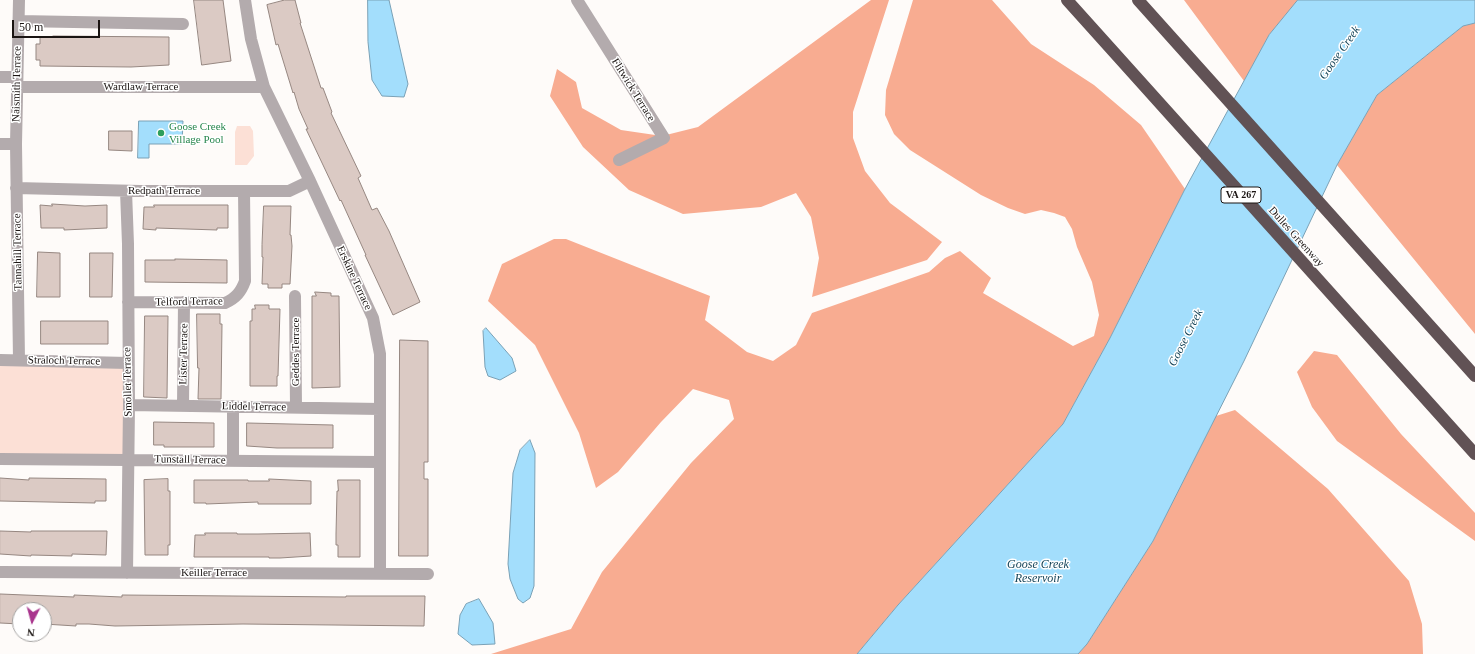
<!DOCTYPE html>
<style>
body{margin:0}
#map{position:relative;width:1475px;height:654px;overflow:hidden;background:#fefbf9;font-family:"Times New Roman",serif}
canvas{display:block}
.north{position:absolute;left:12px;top:602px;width:40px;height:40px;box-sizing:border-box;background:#fff;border:1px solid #a3a1a0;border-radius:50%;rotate:186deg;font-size:11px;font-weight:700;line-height:16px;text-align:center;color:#1a1412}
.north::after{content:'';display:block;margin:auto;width:14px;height:18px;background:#a9358d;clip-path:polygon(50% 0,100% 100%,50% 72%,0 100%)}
.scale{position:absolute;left:12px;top:20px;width:88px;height:18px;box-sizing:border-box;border:2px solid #1a1412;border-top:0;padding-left:5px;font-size:12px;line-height:14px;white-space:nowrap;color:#1a1412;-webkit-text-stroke:3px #fff;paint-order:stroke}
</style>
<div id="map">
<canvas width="1475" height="654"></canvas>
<div class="north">N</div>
<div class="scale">50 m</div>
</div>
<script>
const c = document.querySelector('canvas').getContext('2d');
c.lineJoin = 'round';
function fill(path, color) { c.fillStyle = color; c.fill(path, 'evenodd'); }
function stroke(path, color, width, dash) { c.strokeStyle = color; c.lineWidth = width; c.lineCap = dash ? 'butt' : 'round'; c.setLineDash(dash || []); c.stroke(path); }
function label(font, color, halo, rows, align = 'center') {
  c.font = font + ' "Times New Roman",serif'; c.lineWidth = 3; c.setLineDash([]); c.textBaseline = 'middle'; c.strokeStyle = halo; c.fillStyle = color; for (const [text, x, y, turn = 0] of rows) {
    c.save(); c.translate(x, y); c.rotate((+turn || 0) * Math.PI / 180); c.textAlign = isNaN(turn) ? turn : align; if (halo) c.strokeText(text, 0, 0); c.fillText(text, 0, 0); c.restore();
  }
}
fill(new Path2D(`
 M237,126H250L253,131L254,156L247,165H235V132Z
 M0,360L128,363L129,460L0,459Z`), '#fce0d6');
fill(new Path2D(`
 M871,0H889L853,112V138L865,171L890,203L942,242L927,260L812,297L819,258L811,217L796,193L761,207L683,214L629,190L583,147L550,96L557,69L576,82L582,108L621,130L662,136L698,127Z
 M913,0H992L1031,44L1094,85L1141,125L1185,189L1110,338L1063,424L898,605L857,654H491L571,629L602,572L691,463L734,419L729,400L693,389L661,422L618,472L596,488L579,433L535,345L488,301L502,264L554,239H566L710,296L705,320L747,352L773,361L796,345L812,313L929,272L945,258L960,251L991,278L983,293L1073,346L1094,336L1099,315L1092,282L1077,247L1072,229L1065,217L1054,213L1041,210L1025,214L1008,208L981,195L910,150L894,134L885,115L886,90Z
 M1184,0H1298L1269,35L1244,81Z
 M1475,23V334L1337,165L1377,95L1463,26Z
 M1314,351L1337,355L1401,434L1475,513V541L1337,441L1312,407L1297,372Z
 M1235,410L1328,489L1409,581L1422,624L1423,654H1078L1087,644L1153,541L1216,416Z`), '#f8ac91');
const water = new Path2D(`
 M368,0H389L408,84L404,97L382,96L372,80L368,42Z
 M1298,0H1475V23L1463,26L1377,95L1337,165L1244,361L1153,541L1087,644L1078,654H857L898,605L1063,424L1110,338L1185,189L1269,35Z
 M139,121H183L182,144H149V158H138Z
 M486,328L512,358L516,371L500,380L488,376L485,367L483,331Z
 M530,440L535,453L534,586L530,598L523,603L518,599L510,579L508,564L513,473L520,450Z
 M479,599L493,623L495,644L472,645L458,634L460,615L466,604Z`);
fill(water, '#a3defc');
stroke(water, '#7aa1b6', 1);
const building = new Path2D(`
 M194,0H223L231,61L202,65Z
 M285,0H295L301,23H300L321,88H323L332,112L331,113L361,176L358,178L372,210L377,208L389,231L420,302L393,315L365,255H366L341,200L340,201L306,129H308L299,109L294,92L293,93L278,44L276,45L267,5Z
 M53,36L169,37V65L131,67L40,66V60H36V44H40V37H53Z
 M109,131H132V151L109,150Z
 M52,204L85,206L107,205V228L64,230V228H41L40,205L52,206Z
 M154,205H228V228H217V230L156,228V230L143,229L144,207H154Z
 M264,206H291L290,235H291L292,246L290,284H282V288H268V284H262L263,257H262V245Z
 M38,252L60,253V297H37Z
 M90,253H113L112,297H90Z
 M175,259L227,260V283L145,282V260H175Z
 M315,292L331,293V296H339L340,387L312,388V296H316Z
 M255,305H269V309H280L278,376H277V386H250V321H252V309H255Z
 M197,314H220V324H222L221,399H198L199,368H198Z
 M145,316H168L167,398L144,397Z
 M41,321H108V344H41Z
 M400,340L428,341V462H424V479H428V556H399Z
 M154,422L214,423V447H164V445H154Z
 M247,423L333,425V448H277L247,446Z
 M0,478L29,480V478L106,479V501H95V503L0,501Z
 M168,479V491H170V545H168V555H145L144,480Z
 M269,479L311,481V504H258V502L206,504V503H194V480H248V481H269Z
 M338,480H360V557H338V545H336V534L337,491H338Z
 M0,531L31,532V531H107L106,555L72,554V556L31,555V556L0,554Z
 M205,533H237V534H258L310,533L311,556L280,558H269V557H194L195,535H205Z
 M0,594L74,597V595L122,597V595L346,597V596H425L424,626L243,624L115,626L89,624H76V626L44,624V610H20V624L0,623Z`);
fill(building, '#dbcac4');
stroke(building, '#968781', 1);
stroke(new Path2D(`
 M19,0L16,144L19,360
 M245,0L251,39L264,87L310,181L373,318L380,354V573
 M577,0L664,138L619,160
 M19,21L183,24
 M0,77H17
 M17,87H264
 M0,144H16
 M16,188L140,191H289L310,181
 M126,191L128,244L129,405L127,573
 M295,296L296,407
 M128,302L225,303C236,298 241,292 245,281L244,191
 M0,360L128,363
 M129,405L380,409
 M183,406L184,302
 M0,459L380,462
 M233,461V406
 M0,572L428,574`), '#b3abad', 12);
stroke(new Path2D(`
 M1067,0L1475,454
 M1138,0L1475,376`), '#615255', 12);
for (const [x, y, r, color] of [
 [161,133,4,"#2e9e5b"]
]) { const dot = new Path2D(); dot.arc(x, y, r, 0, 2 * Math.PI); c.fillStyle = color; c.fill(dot); stroke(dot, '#fff', 1.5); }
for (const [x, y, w] of [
 [1241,195,40]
]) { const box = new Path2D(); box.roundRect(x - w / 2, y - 8, w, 16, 3); c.fillStyle = '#fff'; c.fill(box); stroke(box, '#1a1412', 1); }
label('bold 10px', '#1a1412', null, [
 ["VA 267",1241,195]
]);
label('11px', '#1a1412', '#fff', [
 ["Naismith Terrace",17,84,-89],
 ["Wardlaw Terrace",141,87],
 ["Flitwick Terrace",633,90,58],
 ["Redpath Terrace",164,191],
 ["Dulles Greenway",1296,237,48],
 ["Tannahill Terrace",18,252,-91],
 ["Erskine Terrace",354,278,65],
 ["Telford Terrace",189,302,-1],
 ["Geddes Terrace",296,352,-90],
 ["Lister Terrace",184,354,-89],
 ["Straloch Terrace",64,361,1],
 ["Smollet Terrace",128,382,-91],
 ["Liddel Terrace",254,407,1],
 ["Tunstall Terrace",190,460,1],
 ["Keiller Terrace",214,573]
]);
label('11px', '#27864d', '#fff', [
 ["Goose Creek",169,127],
 ["Village Pool",169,140]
], 'left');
label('italic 12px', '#164559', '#fff', [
 ["Goose Creek",1340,53,-55],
 ["Goose Creek",1186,338,-63],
 ["Goose Creek",1038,565],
 ["Reservoir",1038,579]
]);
</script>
